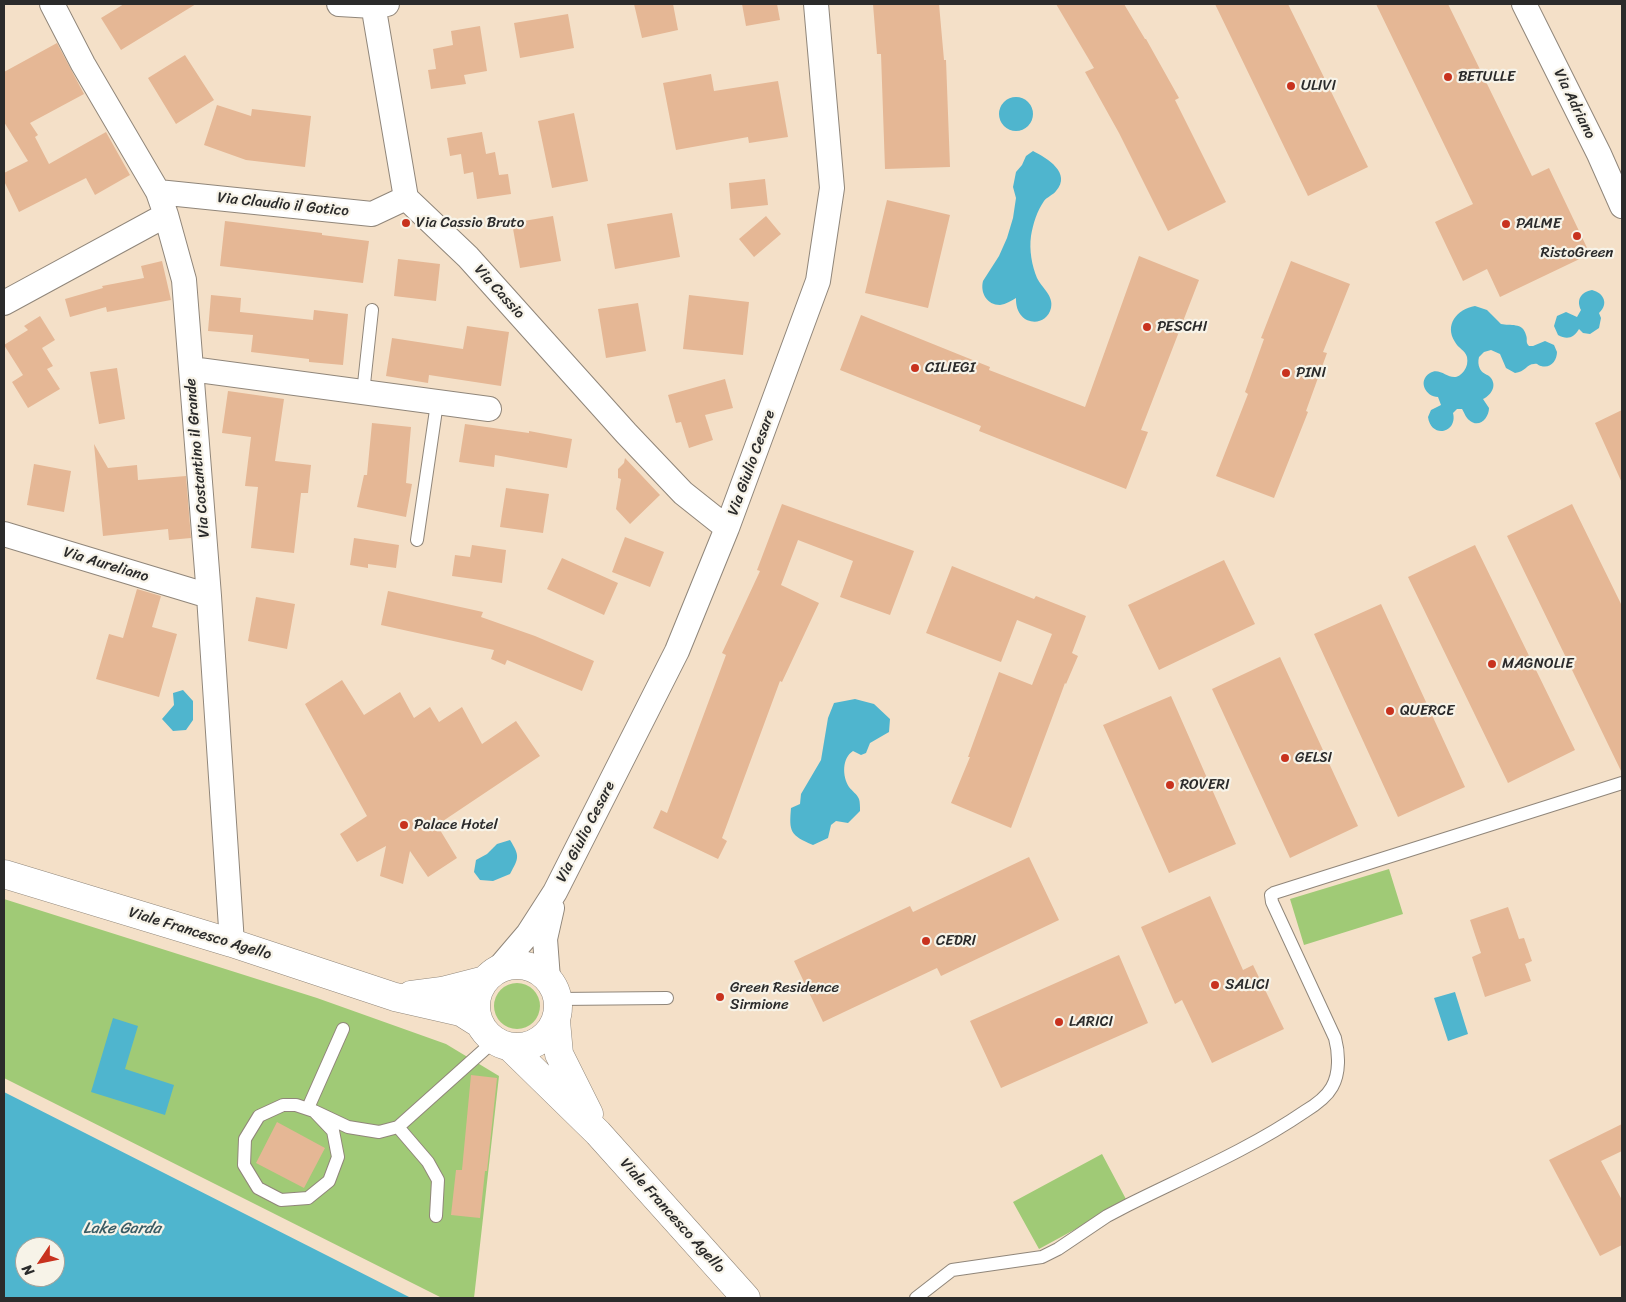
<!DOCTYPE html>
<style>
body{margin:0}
#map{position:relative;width:1626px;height:1302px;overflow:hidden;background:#f4e0c8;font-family:Sriracha,sans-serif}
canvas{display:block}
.frame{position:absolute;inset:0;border:5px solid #2b2b2b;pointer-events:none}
.north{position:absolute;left:15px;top:1237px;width:50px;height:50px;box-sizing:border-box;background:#f7f3e8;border:1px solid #a5a39c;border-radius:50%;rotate:236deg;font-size:14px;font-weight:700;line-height:20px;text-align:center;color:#2b2b2b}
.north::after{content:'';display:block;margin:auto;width:18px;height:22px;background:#c8321e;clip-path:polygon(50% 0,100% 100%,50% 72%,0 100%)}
</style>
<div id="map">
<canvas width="1626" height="1302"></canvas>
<div class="frame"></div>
<div class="north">N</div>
</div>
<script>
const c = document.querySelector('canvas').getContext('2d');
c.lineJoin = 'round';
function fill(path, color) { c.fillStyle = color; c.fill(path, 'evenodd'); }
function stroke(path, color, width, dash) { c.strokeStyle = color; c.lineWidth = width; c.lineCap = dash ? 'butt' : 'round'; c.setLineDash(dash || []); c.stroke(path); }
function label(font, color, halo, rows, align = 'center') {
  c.font = font + ' Sriracha,sans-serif'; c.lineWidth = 4.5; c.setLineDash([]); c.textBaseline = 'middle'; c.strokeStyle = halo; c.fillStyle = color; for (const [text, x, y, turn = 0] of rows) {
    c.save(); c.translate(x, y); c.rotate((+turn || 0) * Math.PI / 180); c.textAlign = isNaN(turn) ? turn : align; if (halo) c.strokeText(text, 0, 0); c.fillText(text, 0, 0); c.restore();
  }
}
fill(new Path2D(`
 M1389,869L1403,914L1304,945L1290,899Z
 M4,899L317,998L446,1044L499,1076L474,1298H442L4,1078Z
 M494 1006a23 23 0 1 1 46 0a23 23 0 1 1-46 0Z
 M1102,1154L1127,1201L1039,1249L1013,1202Z`), '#a0ca76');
fill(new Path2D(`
 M999 114a17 17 0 1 1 34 0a17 17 0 1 1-34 0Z
 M1033,151C1047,158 1072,173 1056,191C1053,195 1047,197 1044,201C1037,211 1033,224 1031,236C1029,250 1032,266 1037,278C1042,288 1054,296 1051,308C1046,329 1015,326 1016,298C1011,301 1006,304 1000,305C987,305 980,293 983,281L999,256L1007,238L1013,218L1016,198L1013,187L1016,172L1022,165L1026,156Z
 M1592,290C1604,293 1609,304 1599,313L1601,318L1599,328L1590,334L1583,333L1579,329C1574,338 1567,340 1558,335L1554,326L1557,316L1566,312L1577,317L1581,310C1576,300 1581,292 1592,290Z
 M1475,306L1487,310L1501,324C1510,326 1523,322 1526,335C1528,340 1525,342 1529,346H1533L1545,341L1554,345L1557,352C1557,360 1551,369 1541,366C1537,365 1538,363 1534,364C1527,364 1525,372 1515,373L1506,368L1500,354L1491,350L1484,352L1479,357C1478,361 1478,365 1480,369C1482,373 1486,374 1489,376C1498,384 1492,395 1483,399L1489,408C1489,418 1479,429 1469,420C1466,418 1464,412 1462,409H1457L1453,413C1458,433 1431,439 1428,417L1431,410L1441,405L1438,397C1426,397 1417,381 1430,373C1442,365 1452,387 1464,371C1467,367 1468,362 1467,357C1465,350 1458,348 1455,342C1444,325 1457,309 1475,306Z
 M183,690L193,701V720L186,730L173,731L162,719L174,705L173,693Z
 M855,699L874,704L890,719L889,732L870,743L866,753L861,755L853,751C842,758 842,776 849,787C852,791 857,794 859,799C860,802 860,807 860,811L848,823L836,821L831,825L828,838L813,845C790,835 789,832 791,808L800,804L801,794L821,760L828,718L834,703Z
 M510,840C520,856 519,858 510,874L493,881L480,880L474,872L476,860L487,854L497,844Z
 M1455,992L1468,1034L1448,1041L1434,998Z
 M113,1018L138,1026L125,1069L174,1085L165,1115L91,1092Z
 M4,1092L411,1298H4ZM25,1247H55V1277H25Z`), '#4fb5ce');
fill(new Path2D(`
 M124,4H196L121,50L101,18Z
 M634,4H673L678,30L642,38Z
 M742,4H777L780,20L746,26Z
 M873,4H939L944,60H946L950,167L885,169L881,54H877Z
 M1056,4H1124L1145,39H1146L1179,98L1175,100L1226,202L1168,231L1119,133L1085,72L1094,68Z
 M1215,4H1288L1368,167L1308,196Z
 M1376,4H1448L1532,176L1549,168L1590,254L1500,297L1487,269L1463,281L1435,222L1473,204Z
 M568,14L574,48L520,58L514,23Z
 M480,26L487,71L464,75L466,84L431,89L428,70L436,69L433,49L453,45L451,31Z
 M57,43L84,94L30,123L38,135L35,137L49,164L106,132L130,175L95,195L86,178L19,212L4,181V173L28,161L4,122V72Z
 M185,55L214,100L176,124L148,78Z
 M711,74L714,91L778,81L788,137L749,143L748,137L676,150L663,83Z
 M217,105L251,116L252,109L311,116L305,167L246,160L204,145Z
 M574,113L588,181L552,188L538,121Z
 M482,132L486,154L495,152L499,175L508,174L511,194L477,199L473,172L464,174L461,154L450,156L447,138Z
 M765,179L768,205L731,209L729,183Z
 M887,200L950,215L928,308L865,293Z
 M672,213L680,257L615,269L607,224Z
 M553,216L561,261L520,268L512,223Z
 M766,216L781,234L754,257L739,239Z
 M225,221L322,233V235L369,241L363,283L220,266Z
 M1139,256L1199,280L1141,430L1148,432L1126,489L979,431L981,426L840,370L861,315L990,367L989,370L1085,407Z
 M398,259L440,264L436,301L394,296Z
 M162,261L171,300L107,312L106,307L70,317L65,299L103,288L102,286L144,278L141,266Z
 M1291,261L1350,284L1323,352L1327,353L1306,411L1308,412L1274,498L1216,476L1248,394L1245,392L1264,339L1261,338Z
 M211,295L241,298L240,312L313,320L314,310L348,314L343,365L309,362V359L251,352L253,335L208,331Z
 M689,295L749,302L743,355L683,349Z
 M638,303L646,351L606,358L598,309Z
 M40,316L55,340L42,348L53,366L47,369L60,389L28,408L12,382L23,375L4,345L28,330L24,326Z
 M467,326L509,332L501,386L429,375L428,383L386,376L392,338L463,349Z
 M117,368L125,419L99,424L90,372Z
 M725,379L733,408L705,415L713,440L689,448L681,422L676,423L668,395Z
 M228,391L284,399L275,461L311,465L308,493H301L294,553L251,548L258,487L245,486L251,437L222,433Z
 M1622,410V483L1595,423Z
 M372,423L411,427L406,483L412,484L406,517L357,507L364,475H367Z
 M465,424L529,433V431L572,439L567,468L495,455L494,467L459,462Z
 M94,444L108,468L137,465L138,480L186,476L191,538L169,540L168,529L103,536Z
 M625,458L660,495L630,524L616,509L621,479L618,478V469L624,463Z
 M34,464L71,471L64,512L27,505Z
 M506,488L549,494L543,533L500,527Z
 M782,504L914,551L890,615L840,597L853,561L798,540L781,585L819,603L782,682L780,681L722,838L727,841L718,859L653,828L661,810L667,813L726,655L722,653L760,571L757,570Z
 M1572,504L1622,606V773L1507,536Z
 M625,537L664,552L650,587L612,572Z
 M354,538L399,545L396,568L368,564V568L350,565Z
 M472,545L506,550L502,583L452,576L455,555L470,557Z
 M1475,545L1575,750L1508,783L1408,577Z
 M562,558L618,583L604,615L547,589Z
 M1224,560L1255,624L1159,670L1128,605Z
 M952,566L1034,599L1036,596L1086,616L1072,653L1078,656L1066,684L1065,683L1011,828L951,803L970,757H968L999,672L1032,685L1052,634L1017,620L1001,662L926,633Z
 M137,589L161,596L152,627L177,634L159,697L96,679L109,634L123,638Z
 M388,591L483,612L481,617L535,636L594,661L582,691L507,660L505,665L491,659L494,650L381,625Z
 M256,597L295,604L287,649L248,641Z
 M1381,604L1465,787L1398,817L1314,634Z
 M1280,657L1358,826L1290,858L1212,689Z
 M342,680L364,715L400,692L414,718L430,707L439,722L462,707L482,744L516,721L540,756L437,825L457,858L428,877L410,851L403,884L380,876L386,846L357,862L340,834L367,816L305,704Z
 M1171,696L1236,844L1169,873L1103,725Z
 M1029,857L1059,920L941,976L937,968L823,1022L794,961L910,906L913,912Z
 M1210,896L1243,970L1253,965L1284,1029L1212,1063L1182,1000L1175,1004L1141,927Z
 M1508,907L1519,939L1524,938L1532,961L1525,964L1531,981L1485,997L1472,957L1481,953L1470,920Z
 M1119,955L1148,1023L1001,1088L970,1021Z
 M471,1075L497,1078L487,1171H485L480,1218L451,1215L456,1170H462Z
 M277,1122L325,1148L304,1188L256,1163Z
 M1622,1124V1151L1601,1161L1622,1200V1245L1600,1256L1549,1160Z`), '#e5b795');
const lane = new Path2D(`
 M363,393L372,310
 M417,540L437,403
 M558,999L667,998
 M308,1108L343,1029
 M314,1111L296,1105H283L259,1116L245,1139L244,1165L258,1188L281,1200L308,1198L329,1181L338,1157L333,1131L314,1111L348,1127L379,1132L398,1127L494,1041
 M398,1127L428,1162L438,1180L436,1216
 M916,1298L952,1270L1042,1257L1058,1249L1107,1216L1128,1205C1186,1176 1250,1149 1304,1112C1314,1106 1326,1098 1332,1087C1340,1073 1339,1053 1335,1038L1272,902L1271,895L1274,893L1622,783`);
const street = new Path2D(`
 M52,4L83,64L158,192L166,215L184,280L209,596L232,943
 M339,4L373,6L387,4
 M373,4L406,198L468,257L626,433L683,493L727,528
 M1524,4L1599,154L1622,206
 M158,192L372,214L406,198
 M4,303L166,215
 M191,369L489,409
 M4,534L209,596
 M499,968L528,934L555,892L677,651L727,528L818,281L832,188L816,4
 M548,979L545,939L552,908`);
const secondary = new Path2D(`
 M4,874L232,943L395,997L461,1012L480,1024
 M476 1006a41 41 0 1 1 82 0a41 41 0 1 1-82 0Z
 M411,995L442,991L485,980
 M556,1021L559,1054L589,1114
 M510,1047L598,1133L746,1298`);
stroke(lane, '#90867a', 14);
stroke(street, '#90867a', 26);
stroke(secondary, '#90867a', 29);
stroke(lane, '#fff', 12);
stroke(street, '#fff', 24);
stroke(secondary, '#fff', 28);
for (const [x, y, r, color] of [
 [1448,77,5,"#c8321e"],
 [1291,86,5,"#c8321e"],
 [406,223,5,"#c8321e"],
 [1506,224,5,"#c8321e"],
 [1577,236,5,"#c8321e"],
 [1147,327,5,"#c8321e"],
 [915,368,5,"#c8321e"],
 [1286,373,5,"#c8321e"],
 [1492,664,5,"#c8321e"],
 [1390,711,5,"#c8321e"],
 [1285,758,5,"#c8321e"],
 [1170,785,5,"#c8321e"],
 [404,825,5,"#c8321e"],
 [926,941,5,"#c8321e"],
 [1215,985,5,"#c8321e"],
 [720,997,5,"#c8321e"],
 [1059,1022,5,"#c8321e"]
]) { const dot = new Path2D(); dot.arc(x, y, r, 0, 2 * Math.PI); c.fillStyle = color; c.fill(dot); stroke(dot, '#f7f3e8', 2); }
label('15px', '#2b2b2b', '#f7f3e8', [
 ["BETULLE",1458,77],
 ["ULIVI",1301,86],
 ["Via Cassio Bruto",416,223],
 ["PALME",1516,224],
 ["RistoGreen",1577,253,"center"],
 ["PESCHI",1157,327],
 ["CILIEGI",925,368],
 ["PINI",1296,373],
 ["MAGNOLIE",1502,664],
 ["QUERCE",1400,711],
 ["GELSI",1295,758],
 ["ROVERI",1180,785],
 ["Palace Hotel",414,825],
 ["CEDRI",936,941],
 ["SALICI",1225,985],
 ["Green Residence",730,988],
 ["Sirmione",730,1005],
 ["LARICI",1069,1022]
], 'left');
label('15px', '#2b2b2b', '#f7f3e8', [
 ["Via Adriano",1574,104,64],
 ["Via Claudio il Gotico",283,205,6],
 ["Via Cassio",499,292,48],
 ["Via Costantino il Grande",198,458,-95],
 ["Via Giulio Cesare",752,463,-70],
 ["Via Aureliano",106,565,17],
 ["Via Giulio Cesare",586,832,-63],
 ["Viale Francesco Agello",200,934,17],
 ["Viale Francesco Agello",672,1216,48]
]);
label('italic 16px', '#385b64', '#f7f3e8', [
 ["Lake Garda",122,1229]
]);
</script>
